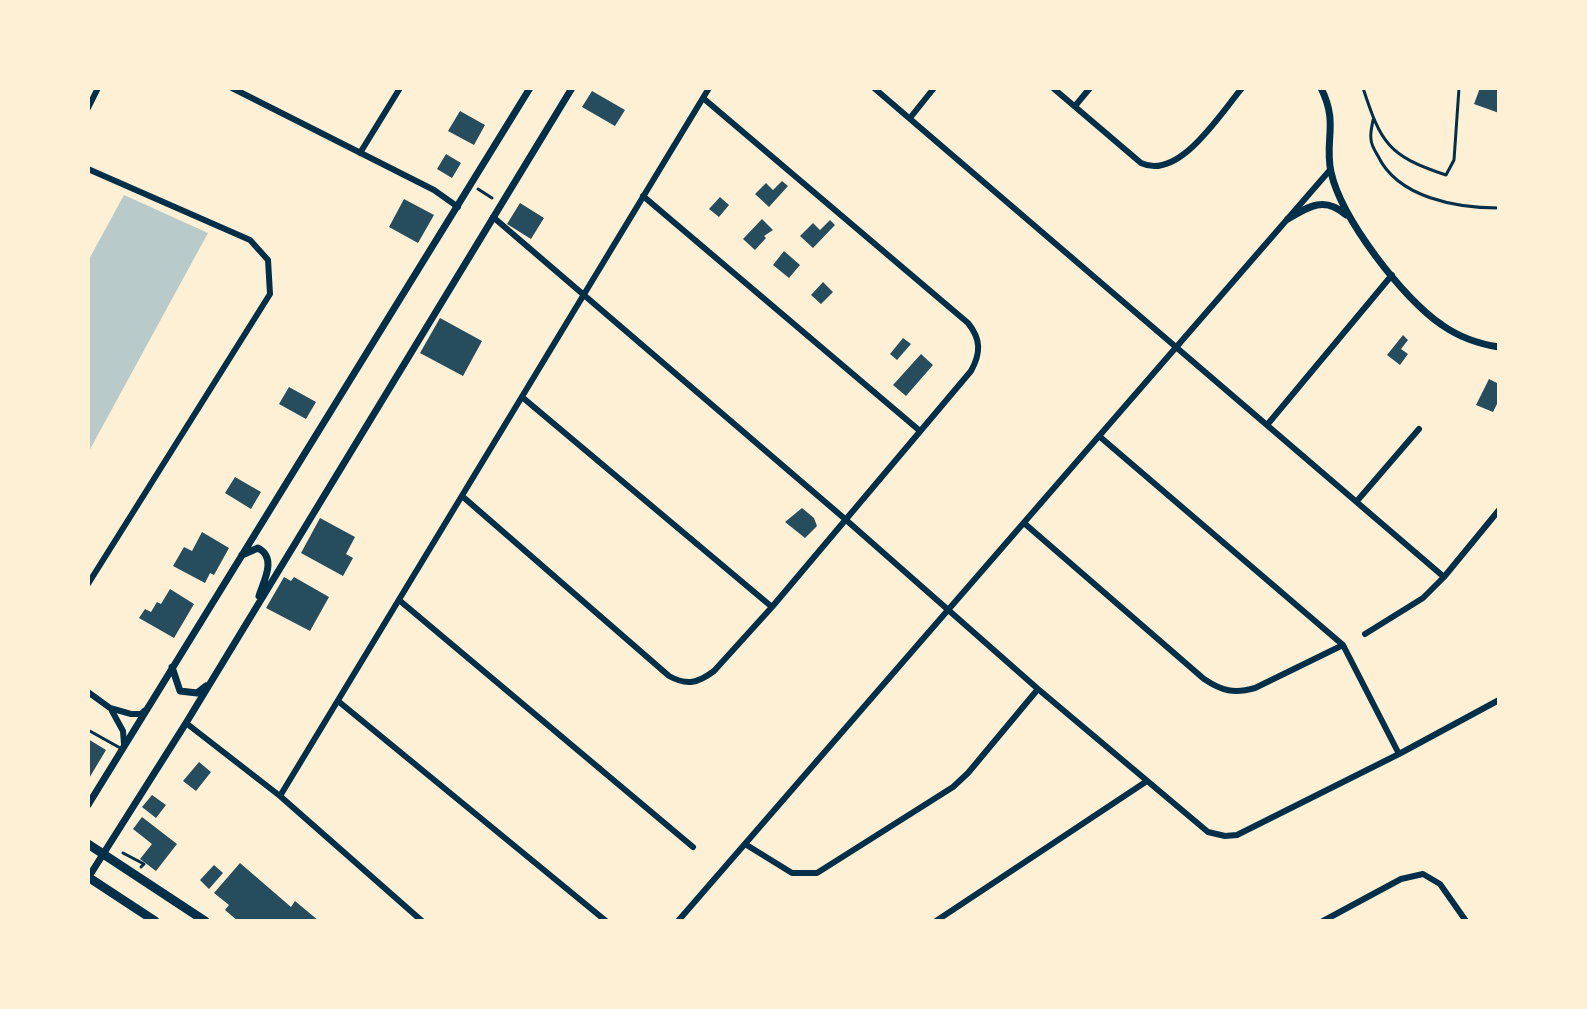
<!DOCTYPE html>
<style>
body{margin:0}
#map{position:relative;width:1587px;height:1009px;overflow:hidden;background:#fdf0d5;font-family:Georgia,serif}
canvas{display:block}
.frame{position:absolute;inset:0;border:90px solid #fdf0d5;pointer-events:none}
</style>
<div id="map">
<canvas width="1587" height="1009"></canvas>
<div class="frame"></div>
</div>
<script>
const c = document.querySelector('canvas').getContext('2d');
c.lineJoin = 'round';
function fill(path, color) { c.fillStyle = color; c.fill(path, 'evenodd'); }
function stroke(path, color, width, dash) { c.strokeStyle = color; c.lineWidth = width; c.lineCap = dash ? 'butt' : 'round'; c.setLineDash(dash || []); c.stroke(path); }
fill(new Path2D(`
 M124,195L208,233L88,453V261Z`), '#b9caca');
fill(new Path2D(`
 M1480,88H1499V113L1474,104Z
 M592,91L625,110L615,126L582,107Z
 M460,111L485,125L474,145L448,131Z
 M446,154L461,163L452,178L437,169Z
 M782,181L788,186L769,207L755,194L766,183L773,190Z
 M720,197L729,205L719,217L709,209Z
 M404,199L434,215L418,243L389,227Z
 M520,203L544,218L531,239L507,224Z
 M762,219L773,230L764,236L766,238L755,250L743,239Z
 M830,220L835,225L813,248L800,236L813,223L820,230Z
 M784,251L800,265L789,278L773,265Z
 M823,282L833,292L821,304L811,295Z
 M440,318L482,341L463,376L420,353Z
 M1403,335L1408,340L1401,349L1408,354L1400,365L1387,355Z
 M903,338L911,344L897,360L890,354Z
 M921,354L933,365L906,396L893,385Z
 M1489,379L1499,384V400L1493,412L1476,405Z
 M289,387L316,402L306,419L279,404Z
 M235,477L261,492L251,509L225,493Z
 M802,508L814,518L817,526L805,538L785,522Z
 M320,518L355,537L346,554L353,558L343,576L301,553Z
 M202,532L229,548L214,575L210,573L205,583L173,566L184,547L192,551Z
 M284,577L291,581L294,577L329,597L310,631L266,608Z
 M170,589L194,604L174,638L139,618L145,609L151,612L157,602L161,604Z
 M88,739L106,750L88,780Z
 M199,762L211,772L196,791L183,781Z
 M152,795L166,805L156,818L142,807Z
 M142,817L177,844L156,871L140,859L152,844L133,829Z
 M240,863L291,907L295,901L319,921H238L225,910L229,905L214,893Z
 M214,865L223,873L209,889L200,880Z`), '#264d5e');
stroke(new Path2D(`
 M1363,88C1381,143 1388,156 1446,175L1454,160L1459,88
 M1373,120C1372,126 1370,133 1371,139C1371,145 1375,151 1378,156C1398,198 1457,208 1499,208
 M478,189L492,198
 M123,853L144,864L141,867`), '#003049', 3);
stroke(new Path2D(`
 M88,730L122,749`), '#003049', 3);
stroke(new Path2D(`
 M232,88L434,190L458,207
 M874,88L1444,577
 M1053,88L1141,163C1179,181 1220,114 1242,88
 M1075,106L1090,88
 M88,108L98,88
 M910,118L934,88
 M360,153L400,88
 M88,169L250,240L268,260L270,294L88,584
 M643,196L920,431
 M493,217L845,519L1038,689L1208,832L1225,836L1237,835L1399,754L1499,700
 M522,397L772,607
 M1267,425L1392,275
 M1099,436L1343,645L1399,754
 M462,496L669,676C687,686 698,683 714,671L772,607L971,371C981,353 981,339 968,323L703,98
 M1357,501L1419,429
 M1024,523L1204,679C1222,691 1234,694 1255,688L1343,645
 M399,600L693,847
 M1365,634L1423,598L1444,577L1499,510
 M88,692L110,708L131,714H141L144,711
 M338,701L606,921
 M112,711L123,731L124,744
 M186,723L280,796L422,921
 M280,796L709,88
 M745,844L792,873H817L953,787L968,773L1038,689
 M678,921L1330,170
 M936,921L1147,781
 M1323,921L1401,879L1423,874L1440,884L1466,921`), '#003049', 6);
stroke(new Path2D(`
 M1321,88C1339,124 1324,140 1331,172C1341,218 1403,299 1442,325C1459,337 1479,344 1499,347
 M1288,219C1309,206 1325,196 1346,215
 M242,555L258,548C277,558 264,580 259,596
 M172,667L180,691L197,693L206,686
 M88,805L530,88
 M88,878L186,723L572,88`), '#003049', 7);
stroke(new Path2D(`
 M88,844L205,921
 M88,877L155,921`), '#003049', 9);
</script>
